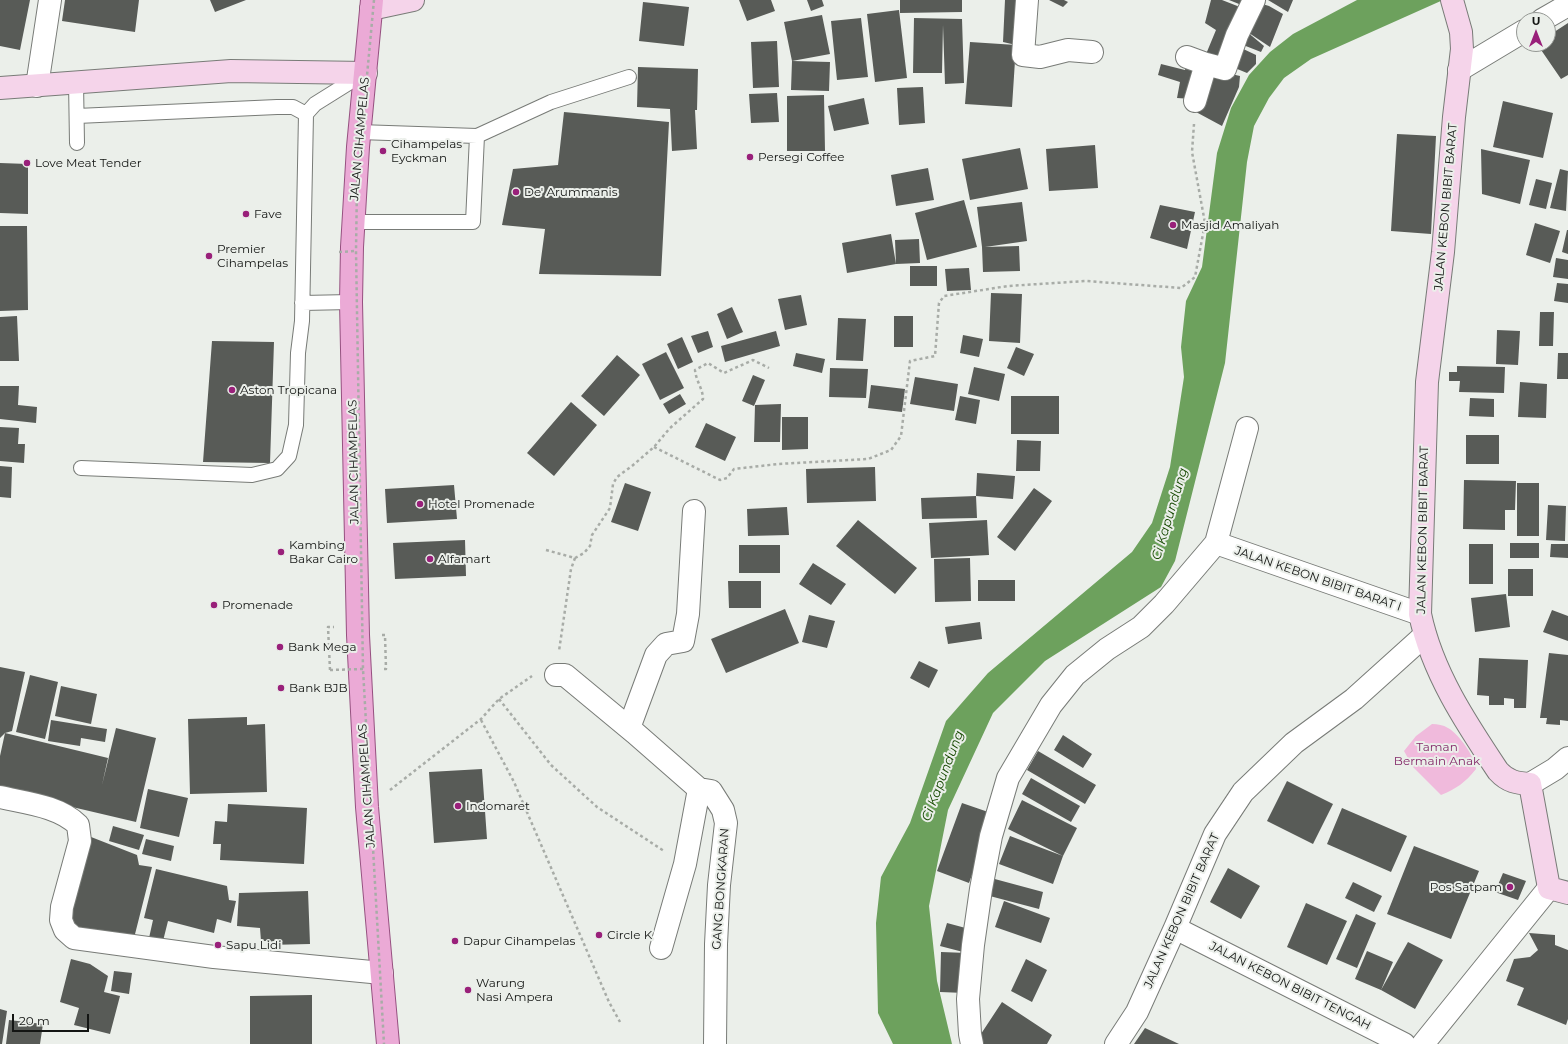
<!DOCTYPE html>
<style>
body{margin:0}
#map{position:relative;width:1568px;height:1044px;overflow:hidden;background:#ebefea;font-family:Montserrat,sans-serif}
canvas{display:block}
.north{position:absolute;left:1516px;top:12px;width:40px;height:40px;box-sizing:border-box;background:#ebefea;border:1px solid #959894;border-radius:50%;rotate:0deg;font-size:11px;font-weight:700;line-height:16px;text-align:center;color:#131513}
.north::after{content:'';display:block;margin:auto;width:14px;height:18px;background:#99207a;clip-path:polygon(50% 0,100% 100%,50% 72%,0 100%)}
.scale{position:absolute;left:12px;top:1014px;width:77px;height:18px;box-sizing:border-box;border:2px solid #131513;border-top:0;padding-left:5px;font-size:12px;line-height:14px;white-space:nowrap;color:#131513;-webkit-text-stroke:3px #ebefea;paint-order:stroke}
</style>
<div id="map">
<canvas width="1568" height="1044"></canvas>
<div class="north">U</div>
<div class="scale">20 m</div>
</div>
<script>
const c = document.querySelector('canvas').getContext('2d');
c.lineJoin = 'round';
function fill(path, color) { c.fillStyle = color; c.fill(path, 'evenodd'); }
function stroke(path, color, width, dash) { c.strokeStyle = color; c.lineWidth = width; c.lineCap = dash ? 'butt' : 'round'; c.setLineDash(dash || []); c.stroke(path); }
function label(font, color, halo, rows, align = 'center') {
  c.font = font + ' Montserrat,sans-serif'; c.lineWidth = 4; c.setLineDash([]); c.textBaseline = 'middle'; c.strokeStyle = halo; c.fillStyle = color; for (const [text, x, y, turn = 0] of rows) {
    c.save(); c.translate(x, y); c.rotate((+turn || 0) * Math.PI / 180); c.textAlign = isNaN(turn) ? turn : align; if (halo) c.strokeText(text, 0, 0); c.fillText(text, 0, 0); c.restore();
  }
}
fill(new Path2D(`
 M1432,724C1438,724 1443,725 1448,728C1459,734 1475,757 1476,769C1466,782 1456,789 1441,795L1413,767L1404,751L1416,736Z`), '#f0badc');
fill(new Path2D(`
 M1357,0H1443L1311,59L1284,78L1269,98L1254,126L1247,162L1225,363L1175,561L1161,587L1045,661L993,713L948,810L929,906L937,981L952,1044H893L878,1013L876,923L881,877L910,823L946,721L988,673L1132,552L1152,523L1170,467L1184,377L1181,347L1186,301L1202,267L1217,153L1231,108L1249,75L1270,52L1293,34Z`), '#6da15d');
fill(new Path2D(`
 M0,0H30L20,50L0,46Z
 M65,0H139L135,32L62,21Z
 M210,0H246L215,12Z
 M739,0H771L775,11L747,21Z
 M807,0H822L824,6L811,11Z
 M900,0H962V12L900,13Z
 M1005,0H1024L1016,45L1012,107L965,104L970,42L1016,45L1003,42Z
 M1049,0H1064L1068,2L1063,7Z
 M1211,0H1222L1245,9L1222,64L1204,59L1216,30L1205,23Z
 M1229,0H1247L1244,6Z
 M1268,0H1293L1288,12Z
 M643,2L689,7L684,46L639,41Z
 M1256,2L1269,6L1283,14L1270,47L1246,31L1264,46L1261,52L1238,43Z
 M899,10L907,78L875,82L867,14Z
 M822,15L830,54L792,61L784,22Z
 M861,18L868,77L837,80L831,21Z
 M914,18L962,19L964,83L945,84L943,25L942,73H913Z
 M1568,23V75L1561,79L1537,44H1548V36Z
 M777,41L779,87L753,88L751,42Z
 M1237,46L1256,55V64L1247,73L1230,66Z
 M792,61L830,62L829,91L791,90Z
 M1187,62L1201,66L1192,99L1177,98L1180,82L1158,75L1161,64L1185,70Z
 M638,67L698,69L697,110H695L697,149L672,151L670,109L637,107Z
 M1209,69L1240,76L1239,87L1222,126L1196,112Z
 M923,87L925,123L899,125L897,88Z
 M777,93L779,122L751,123L749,94Z
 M824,95L825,151H787V96Z
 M864,98L869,124L834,131L828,106Z
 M1503,101L1553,113L1543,158L1493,147Z
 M564,112L669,122L661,276L539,274L545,229L502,225L513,169L558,165Z
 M1397,134L1436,136L1431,234L1391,231Z
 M1095,145L1098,188L1049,191L1046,149Z
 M1020,148L1028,189L970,200L962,159Z
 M1481,149L1530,160L1520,204L1482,194Z
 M0,163L28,164V214L0,213Z
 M928,168L934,200L896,206L891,175Z
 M1560,169L1568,171L1566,211L1550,208Z
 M1536,179L1552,183L1546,209L1529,205Z
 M964,200L977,247L927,260L915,213Z
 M1022,202L1027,241L985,247L1019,246L1020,271L983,272L982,247L977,207Z
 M1160,205L1195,212L1187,249L1150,238Z
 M1535,223L1560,231L1550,263L1526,255Z
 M0,226H27L28,310L0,311Z
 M1567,230H1568V254L1562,252Z
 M891,234L896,264L895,240L919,239L920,263L896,264L847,273L842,243Z
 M1556,258L1568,260V279L1553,277Z
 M910,266H937V286H910Z
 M969,268L971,290L947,291L945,269Z
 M1557,283L1568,284V303L1554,301Z
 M991,293L1022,294L1020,343L989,341Z
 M801,295L807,325L785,330L778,299Z
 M732,307L743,332L727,339L717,314Z
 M1540,312H1554L1553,346H1539Z
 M17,316L19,361H0V317Z
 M894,316H913V347H894Z
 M838,318L866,319L863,361L836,360Z
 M1497,330L1520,331L1518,365L1496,364Z
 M708,331L713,347L698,353L691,336Z
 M776,331L780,346L725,362L721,346Z
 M963,335L983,339L979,357L960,353Z
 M682,337L693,362L678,369L667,344Z
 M212,341L274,342L270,463L203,462Z
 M1016,347L1034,354L1024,376L1007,368Z
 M666,352L684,388L660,400L642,364Z
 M796,353L825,359L822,373L793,366Z
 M1558,353H1568V379H1557Z
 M617,355L640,375L604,416L581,396Z
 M1457,366L1505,367L1504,393L1459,392L1460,381H1449V372H1457Z
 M974,367L1005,374L999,401L968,394Z
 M830,368L868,369L866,398L829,397Z
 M753,375L765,380L754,406L742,401Z
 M915,377L958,384L954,411L910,404Z
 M1520,382L1547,384L1546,418L1518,417Z
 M871,385L905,389L902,412L868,408Z
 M0,386H19L18,405L37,407L36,423L0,419Z
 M680,394L686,404L669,414L663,404Z
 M960,396L980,400L976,424L955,420Z
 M1011,396H1059V434H1011Z
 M1470,398L1494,399V417L1469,416Z
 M571,402L597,425L554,476L527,453Z
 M781,404L780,442H754L755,405Z
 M782,417H808V449L782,450Z
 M706,423L736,437L725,461L695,447Z
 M0,427L19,428L18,444H25L24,463L0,461Z
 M1466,435H1499V464H1466Z
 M1017,440L1041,441L1040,471H1016Z
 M0,466L12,467L11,498L0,497Z
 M875,467L876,501L807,503L806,469Z
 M977,473L1015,476L1013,499L976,496Z
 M1464,480L1516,481L1515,510H1505V530L1463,529Z
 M625,483L651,492L638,531L611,522Z
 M1517,483H1539V536H1517Z
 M454,485L457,519L387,523L385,489Z
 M1034,488L1052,501L1015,551L997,537Z
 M976,496L977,518L922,519L921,498Z
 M1548,505L1566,506L1565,541L1546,540Z
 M787,507L789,535L748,536L747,509Z
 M858,520L917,568L895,594L836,546Z
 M987,520L989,555L931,558L929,523Z
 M465,540L466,576L395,579L393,543Z
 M1510,543H1539V558H1510Z
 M1469,544H1493V584H1469Z
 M1551,544H1568V558L1550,557Z
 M739,545H780V573H739Z
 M970,558L971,601L935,602L934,559Z
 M813,563L846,584L831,605L799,584Z
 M1508,569H1533V596H1508Z
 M978,580H1015V601H978Z
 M728,581H761V608H729Z
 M1506,594L1510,627L1475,632L1471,598Z
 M785,609L799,643L726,673L711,639Z
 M1552,610L1568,616V641L1543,632Z
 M809,615L835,621L827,648L802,642Z
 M980,622L982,639L948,644L945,627Z
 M1549,653L1568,655V721L1560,720V725L1546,724L1547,718H1540Z
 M1479,658L1528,660L1526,708H1514V699L1504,698V705H1489V696L1477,695Z
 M919,661L938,670L929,688L910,678Z
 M0,667L25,672L12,731L5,733L108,758L102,785L116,728L156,738L136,822L0,790V756L5,733L0,738Z
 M30,675L58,682L45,739L16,732Z
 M61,686L97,694L91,724L55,716Z
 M247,717V725L265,724L267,792L190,794L188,719Z
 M51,720L107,729L105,742L81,738L80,746L48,741Z
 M1063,735L1092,754L1083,768L1054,750Z
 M1038,751L1096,785L1085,804L1027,770Z
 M482,769L487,839L434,843L429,772Z
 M1031,778L1080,806L1071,822L1022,794Z
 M1287,781L1333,804L1313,844L1267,821Z
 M148,789L188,798L179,837L140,828Z
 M1022,800L1077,828L1063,856L1008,829Z
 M962,803L994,814L969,883L937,871Z
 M228,804L307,808L304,864L220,860L221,844H213L215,821L227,822Z
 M1342,808L1407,836L1391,872L1327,844Z
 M113,826L144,835L139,850L109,841Z
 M86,835L137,855L139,865L152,867L133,942L66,924Z
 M1010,836L1063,856L1053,884L999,864Z
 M146,839L174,846L171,861L142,854Z
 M1414,846L1479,871L1451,939L1387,914Z
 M1228,868L1260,886L1241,919L1210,902Z
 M156,869L227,886L229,900L236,901L231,923L217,919L214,933L168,921L163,941L149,938L153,920L144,918Z
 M1503,873L1526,881L1518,900L1495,892Z
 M991,878L1043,892L1039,909L986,895Z
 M1353,882L1382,896L1374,912L1345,898Z
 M308,891L310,944L268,945L267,941H261L260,928L237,926L239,893Z
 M1004,901L1050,918L1041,943L995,927Z
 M1306,903L1347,921L1327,965L1287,947Z
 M1356,914L1376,923L1357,968L1336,959Z
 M947,923L973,930L967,953L940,946Z
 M1529,933L1555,935V945L1568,950V1019L1566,1025L1517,1005L1524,988L1506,981L1514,959L1530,957L1538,950Z
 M1408,942L1443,960L1415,1009L1381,990Z
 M1367,951L1393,962L1381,990L1355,979Z
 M941,952L967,953L965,993L940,992Z
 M71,959L90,964L108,976L104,992L120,996L110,1034L74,1025L79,1008L60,1002Z
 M1026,959L1047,970L1032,1002L1011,991Z
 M114,971L132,973L129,994L111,991Z
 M312,995V1044H250V996Z
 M1002,1002L1052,1035L1047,1044H983L977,1040Z
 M0,1009L7,1011L2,1044H0Z
 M9,1020L43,1024L40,1044H6Z
 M1145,1028L1179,1044H1134Z`), '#585b57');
const lane = new Path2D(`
 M76,82L77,143
 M77,116L277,107H293L306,114
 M359,132L477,136
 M353,222H473L477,136L551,102L629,77
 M302,303L351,302
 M81,468L252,475L277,469L289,456L296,425L298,353L302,321L306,114L315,104L363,74`);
const street = new Path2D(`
 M1027,0L1023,55L1040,57L1068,50L1092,52
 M1542,20L1568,5
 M1187,57L1206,64
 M1459,70L1524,31
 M37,86L50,0
 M1195,101L1206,64L1225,69L1237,35L1254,0
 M1216,543L1420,614
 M556,675H565L635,733L699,789L711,791L723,810L726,823L719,885L716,944L715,1044
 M629,728L656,655L666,644L683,641L688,614L694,511
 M1530,784L1555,769L1568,758
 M0,797C26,803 59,806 78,825L80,841L62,907L61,920L65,930L74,938L214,957L382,973
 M1175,928L1404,1044
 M661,948L685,864L699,789
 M972,1044L970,1034L968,999L973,945L981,889L991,836L1008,778L1051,705L1075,675L1107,649L1141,627L1164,604L1216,543L1247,428
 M1116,1044L1137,1012L1175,928L1215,834L1243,792L1294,743L1354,699L1425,635
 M1423,1044L1549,888`);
const secondary = new Path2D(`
 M1452,0L1461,32L1462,49L1454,117L1443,252L1427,382L1420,614C1432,672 1466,723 1498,771C1508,782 1517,783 1530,784L1549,888L1568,893
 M371,9L413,0
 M0,88L231,71L366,73`);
const primary = new Path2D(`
 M372,0L358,147L352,247L351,302L358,635L367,807L388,1044`);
stroke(lane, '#787b77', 16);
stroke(street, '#787b77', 24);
stroke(secondary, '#787b77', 24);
stroke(primary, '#965180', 24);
stroke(new Path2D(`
 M654,447L720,480L727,478L734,469L778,464L868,459L891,450L901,436L910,361L935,356L939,303L944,296L1008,286L1086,281L1181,288L1195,277L1205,223L1192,152L1194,124
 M546,550L575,558L571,569L559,651
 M575,558L584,553L590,546L592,535L610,508L613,484L617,477L632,466L654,447L670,428L703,399C703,389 696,381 695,370L708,363L724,373L753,360L769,368
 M382,635H385L386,669H384
 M330,670L328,627H334
 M499,699L551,765L597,807L664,851
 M481,720L514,782L609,1002L620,1022
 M390,790L481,719L499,699L532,676`), '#a8aca7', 2.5, [3, 3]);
stroke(lane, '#fff', 14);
stroke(street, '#fff', 22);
stroke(secondary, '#f5d4ea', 22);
stroke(primary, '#ebaad6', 22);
stroke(new Path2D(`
 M374,0L357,184L356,251L363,669L384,1044
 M339,252L356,251
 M330,670L363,669`), '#a8aca7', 2.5, [3, 3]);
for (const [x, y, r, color] of [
 [383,151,4,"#99207a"],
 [750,157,4,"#99207a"],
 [27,163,4,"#99207a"],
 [516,192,4,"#99207a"],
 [246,214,4,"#99207a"],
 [1173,225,4,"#99207a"],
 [209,256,4,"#99207a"],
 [232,390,4,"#99207a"],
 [420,504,4,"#99207a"],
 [281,552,4,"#99207a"],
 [430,559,4,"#99207a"],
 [214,605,4,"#99207a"],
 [280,647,4,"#99207a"],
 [281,688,4,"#99207a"],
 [458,806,4,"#99207a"],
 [1510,887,4,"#99207a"],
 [599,935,4,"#99207a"],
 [455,941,4,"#99207a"],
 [218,945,4,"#99207a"],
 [468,990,4,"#99207a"]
]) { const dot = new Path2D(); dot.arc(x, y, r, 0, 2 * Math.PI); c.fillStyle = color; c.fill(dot); stroke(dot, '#ebefea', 1.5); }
label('12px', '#131513', '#ebefea', [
 ["JALAN CIHAMPELAS",360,139,-85],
 ["JALAN KEBON BIBIT BARAT",1446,207,-85],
 ["JALAN CIHAMPELAS",354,462,-91],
 ["JALAN KEBON BIBIT BARAT",1423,530,-89],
 ["JALAN KEBON BIBIT BARAT I",1318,579,19],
 ["JALAN CIHAMPELAS",367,786,-94],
 ["GANG BONGKARAN",721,889,-86],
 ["JALAN KEBON BIBIT BARAT",1182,911,-66],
 ["JALAN KEBON BIBIT TENGAH",1290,986,27]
]);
label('12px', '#131513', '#ebefea', [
 ["Cihampelas",391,144],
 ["Eyckman",391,158],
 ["Persegi Coffee",758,157],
 ["Love Meat Tender",35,163],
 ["De' Arummanis",524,192],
 ["Fave",254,214],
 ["Masjid Amaliyah",1181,225],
 ["Premier",217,249],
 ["Cihampelas",217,263],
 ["Aston Tropicana",240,390],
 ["Hotel Promenade",428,504],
 ["Kambing",289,545],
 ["Bakar Cairo",289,559],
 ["Alfamart",438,559],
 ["Promenade",222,605],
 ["Bank Mega",288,647],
 ["Bank BJB",289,688],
 ["Indomaret",466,806],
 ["Pos Satpam",1502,887,"right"],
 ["Circle K",607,935],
 ["Dapur Cihampelas",463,941],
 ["Sapu Lidi",226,945],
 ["Warung",476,983],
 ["Nasi Ampera",476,997]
], 'left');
label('12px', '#842b6a', '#ebefea', [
 ["Taman",1437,747],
 ["Bermain Anak",1437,761]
]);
label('italic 13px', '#164900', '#ebefea', [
 ["Ci Kapundung",1170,514,-73],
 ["Ci Kapundung",943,776,-69]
]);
</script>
